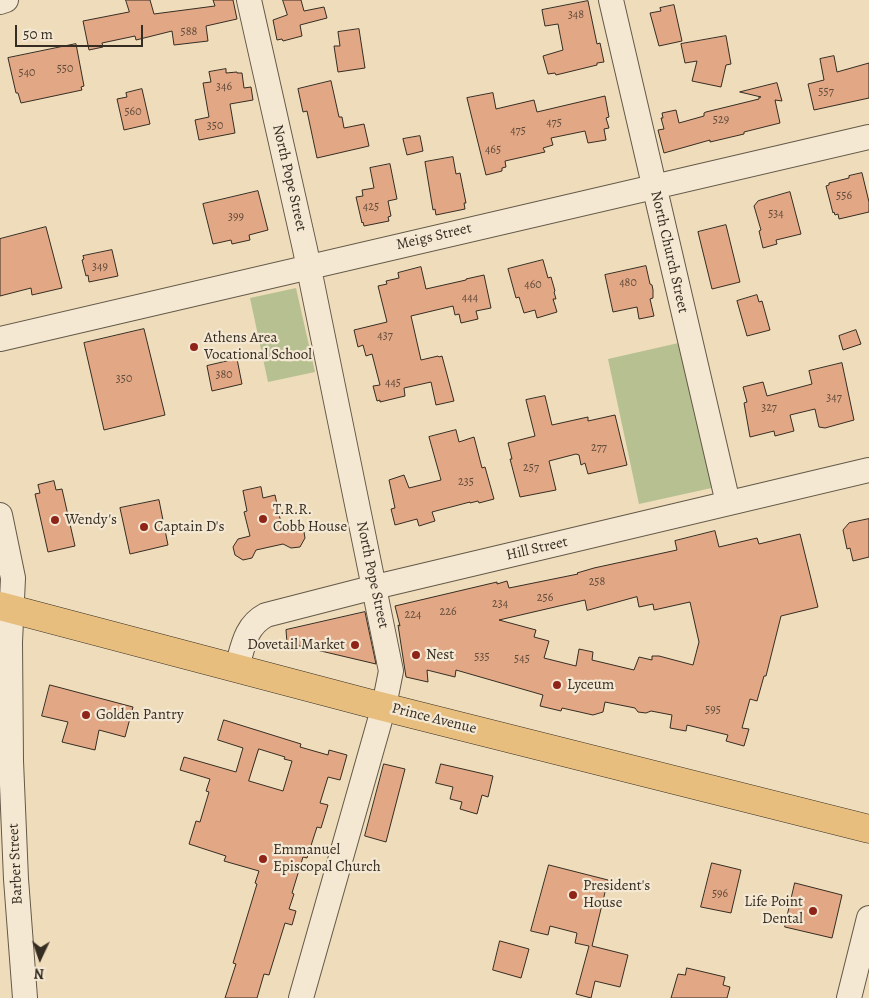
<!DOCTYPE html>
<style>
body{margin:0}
#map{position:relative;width:869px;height:998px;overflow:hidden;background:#eedcbb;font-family:Alegreya,serif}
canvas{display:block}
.north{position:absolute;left:15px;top:933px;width:50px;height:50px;-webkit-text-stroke:4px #f4e8d3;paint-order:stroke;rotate:183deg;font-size:14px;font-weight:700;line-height:20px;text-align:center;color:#362d22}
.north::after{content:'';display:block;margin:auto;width:18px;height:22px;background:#362d22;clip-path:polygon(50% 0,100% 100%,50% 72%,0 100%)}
.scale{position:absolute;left:15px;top:25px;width:128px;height:22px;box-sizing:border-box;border:2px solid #362d22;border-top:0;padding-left:6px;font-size:15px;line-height:18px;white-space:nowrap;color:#362d22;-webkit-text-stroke:4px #f4e8d3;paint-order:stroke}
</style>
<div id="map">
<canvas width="869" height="998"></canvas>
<div class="north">N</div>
<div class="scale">50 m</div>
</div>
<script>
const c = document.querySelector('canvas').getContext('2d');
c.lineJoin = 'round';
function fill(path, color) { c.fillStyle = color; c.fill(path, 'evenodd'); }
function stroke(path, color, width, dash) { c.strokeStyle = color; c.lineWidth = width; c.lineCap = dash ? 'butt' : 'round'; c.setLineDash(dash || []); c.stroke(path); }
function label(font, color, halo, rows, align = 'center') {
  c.font = font + ' Alegreya,serif'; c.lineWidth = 4.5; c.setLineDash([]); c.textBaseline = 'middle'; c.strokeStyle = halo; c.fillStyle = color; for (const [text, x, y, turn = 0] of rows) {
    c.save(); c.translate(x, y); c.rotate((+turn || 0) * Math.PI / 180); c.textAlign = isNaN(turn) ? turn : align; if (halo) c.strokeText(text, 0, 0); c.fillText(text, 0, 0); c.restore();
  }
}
fill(new Path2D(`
 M296,288L315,372L268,382L250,298Z
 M683,342L716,487L639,504L608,359Z`), '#b7c091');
const building = new Path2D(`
 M126,0H150L154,14L215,6L213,0H233L237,19L206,26L208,41L174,45L172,31L136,40L135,36L102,43L103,47L89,50L83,21L129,12Z
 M283,0H301L304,11L324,7L327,18L300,25L302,36L283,41L282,39L277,40L273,20L287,15Z
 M588,1L597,44L600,43L604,62L597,63V65L556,75L555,73L548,74L543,56L563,50L558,24L545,26L542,10Z
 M674,5L682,41L659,46L650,13L661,11L660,8Z
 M359,29L365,68L338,72L334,46H340L338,32Z
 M726,36L731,64L726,65L721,87L692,81L697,61L685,63L681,44Z
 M76,44L84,86L81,87L82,90L21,103L18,93H16L8,58Z
 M834,56L837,72L869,63V98L814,110L808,84L824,80L820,59Z
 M226,69V73L237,72V73H242L244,88L251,87L253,100L230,104L235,133L199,140L195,120L209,117L203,83L211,82L209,72Z
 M331,81L339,117H342L344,128L364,124L369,146L317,158L307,111L303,112L298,89Z
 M777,83L782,101L775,100L780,123L744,132V134L710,142V140L664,153L658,130L664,129L661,118H663L662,113L676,110L679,123L704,116V113L706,112L759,99V97H761L740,92Z
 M142,89L150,124L124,130L117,99L127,97L126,93Z
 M493,93L496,109L534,100L537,112L605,96L609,117L606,118L609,128L604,129L606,140L588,143L585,131L551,138L553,145L543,148L545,152L505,161L506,167L502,168V171L486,175L467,98Z
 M420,136L423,151L407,155L403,139Z
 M453,157L456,174L460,173L466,203H464L465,209L436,215L435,209L433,210L425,162Z
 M390,164L397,199L388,201L391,216L388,217L389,221L364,226L363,222L362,223L356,197L363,196L362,190L374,188L370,168Z
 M862,173L869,202V212L839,219L838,214L835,215L834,212L833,213L826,186L829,185V183L849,178V176Z
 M258,191L268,230L249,235L250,240L232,244L231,240L213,244L203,204Z
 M790,192L801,234L776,240L777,244L763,248L759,231L761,230L754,206L758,201Z
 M726,225L740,282L712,289L698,232Z
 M46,227L62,288L32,295L31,288L0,296V239Z
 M112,250L118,276L89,282L88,275L86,276L82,260L84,259L83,256Z
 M543,260L548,278L551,277L555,291L554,292L556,299H553L557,312L537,318L535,310L524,313L519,297L516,298L508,269Z
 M646,266L650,284L652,285L653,290V298L650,299L654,316L639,319L637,307L613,312L605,275Z
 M421,267L426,289L466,280V279L484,275L491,308L476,311L478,319L461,323L459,314L455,315L453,306L411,316L421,360L438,356L439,357L442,356L454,401L436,405L431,382L404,388L405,396L380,402V400L377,401L373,386L380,385L372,354L366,356L363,345L358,347L354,330L387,322L378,286L387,284L386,281L399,278L398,273Z
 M757,295L759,302L762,301L770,330L747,336L737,301Z
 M144,329L165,415L104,430L84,343Z
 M856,330L861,344L843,350L839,336Z
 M237,359L242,384L212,391L207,366Z
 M842,363L854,420L825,428L819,427L815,409L790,415L794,431L775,436L774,431L750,437L744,403L747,402L743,387L763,382L767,396L812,384L809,371Z
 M545,396L552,425L588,417V421L615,415L627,465L588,474L585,463L581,465L579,455L576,454L549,461L556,490L520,497L510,459H512L508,443L535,436L526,400Z
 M456,430L459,442L474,437L482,468L485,467L494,499L479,503L478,501L470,503V502L432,512L435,521L419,526L417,519L395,525L391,509L395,508L389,480L404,475L409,488L441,480L429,437Z
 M54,481L56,490L62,489L75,546L48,552L35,494L40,493L38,485Z
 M261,487L263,498L275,495L282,528L294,525L304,532L305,538L300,547L291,548L283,544L256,550L252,558L243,560L235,555L233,547L238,539L250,536L244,512L247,511L243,491Z
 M159,500L168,545L130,554L120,508Z
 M869,519V557L853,561L850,548L847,549L843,530L849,523Z
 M715,531L719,547L757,538L759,544L800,534L818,607L781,616L766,676H764L757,701L750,699L742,728L749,729L744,746L726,741L728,735L687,725L686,731L670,728L672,715L651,711L646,713L638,712L635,708L605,702L603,712L593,715L562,708L561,711L540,706L543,695L456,670L455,677L427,670L428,682L406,677L398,625L400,626L395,606L497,582V584L507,581L509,588L578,574L577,573L594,568L677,550L675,541ZM637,597L639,607L653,604L654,610L690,602L699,642L693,665L659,656H652V660L639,657L634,670L592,660L593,652L579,649L576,666L544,658L549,641L534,637L536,630L499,620L585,600L587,610Z
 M365,612L376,664L287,643L286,630Z
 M50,685L133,707L125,737L99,730L95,750L62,742L68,722L42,716Z
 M224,720L301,744L300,747L328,755L329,750L347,755L340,780L328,777L320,803L328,805L321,828L317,827L307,858L303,857L292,893L294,894L289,909L296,911L292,925L285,923L269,975L264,974L257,998H225L236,964L233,963L257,884L255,883L259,871L224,861L226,856L189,844L196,821L200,822L209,792L206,791L210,779L180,770L184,757L236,772L243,748L218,740ZM259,749L285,757L284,759L292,761L283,791L249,781Z
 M384,764L405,769L386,842L365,836Z
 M441,764L493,776L488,797L482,795L477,814L460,809L462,802L450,799L453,787L436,783Z
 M712,863L741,870L731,913L701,907Z
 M549,865L608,880L592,946L628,955L620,987L595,981L591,998L576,994L589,946L575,943L577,933L550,926L548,935L531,931Z
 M795,883L842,895L832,938L785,927Z
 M500,941L529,949L521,978L493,970Z
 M687,968L725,977L723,985L730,987L727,998H671L678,974L685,975Z`);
fill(building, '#e2a785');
stroke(building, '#362d22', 1);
const minor = new Path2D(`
 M249,0L305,249L391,671L384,706L301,998
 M611,0L728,503
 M0,2L6,0
 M0,339L869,137
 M0,515L13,578L10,642L11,761L16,879L25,998
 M237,667C243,647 245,626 266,615L375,587L869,470
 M849,998L869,918`);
const major = new Path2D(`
 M0,606L368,703L869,829`);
stroke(minor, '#645948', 26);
stroke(major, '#362d22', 29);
stroke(minor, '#f4e8d3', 24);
stroke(major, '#e7be7e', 28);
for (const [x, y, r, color] of [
 [194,347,5,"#8f2418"],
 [263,519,5,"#8f2418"],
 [55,520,5,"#8f2418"],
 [144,527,5,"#8f2418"],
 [355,645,5,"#8f2418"],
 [416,655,5,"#8f2418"],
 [557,685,5,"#8f2418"],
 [86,715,5,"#8f2418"],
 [263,859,5,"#8f2418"],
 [573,895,5,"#8f2418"],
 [813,911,5,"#8f2418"]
]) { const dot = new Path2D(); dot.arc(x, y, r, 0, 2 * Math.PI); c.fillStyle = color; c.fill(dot); stroke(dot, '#f4e8d3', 2); }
label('12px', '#614c3b', null, [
 ["348",576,15],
 ["588",189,32],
 ["550",65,69],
 ["540",27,73],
 ["346",224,87],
 ["557",826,92],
 ["560",133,112],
 ["529",721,120],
 ["475",554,123],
 ["350",215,126],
 ["475",518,131],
 ["465",493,150],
 ["556",844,196],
 ["425",371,207],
 ["534",776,214],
 ["399",236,217],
 ["349",100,267],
 ["480",628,283],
 ["460",533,285],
 ["444",470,298],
 ["437",385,336],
 ["380",224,375],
 ["350",124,379],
 ["445",393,383],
 ["347",834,398],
 ["327",769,408],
 ["277",599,448],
 ["257",531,468],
 ["235",466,482],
 ["258",597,582],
 ["256",545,598],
 ["234",500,604],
 ["226",448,612],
 ["224",413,615],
 ["535",482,657],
 ["545",522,659],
 ["595",713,710],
 ["596",720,894]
]);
label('15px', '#362d22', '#f4e8d3', [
 ["North Pope Street",289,178,77],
 ["Meigs Street",434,237,-13],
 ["North Church Street",669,252,77],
 ["Hill Street",537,549,-13],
 ["North Pope Street",372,575,78],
 ["Prince Avenue",434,719,14],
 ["Barber Street",16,864,-93]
]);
label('15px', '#362d22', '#f4e8d3', [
 ["Athens Area",204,338],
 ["Vocational School",204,355],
 ["T.R.R.",273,510],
 ["Cobb House",273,527],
 ["Wendy's",65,520],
 ["Captain D's",154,527],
 ["Dovetail Market",345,645,"right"],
 ["Nest",426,655],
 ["Lyceum",567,685],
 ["Golden Pantry",96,715],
 ["Emmanuel",273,850],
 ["Episcopal Church",273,867],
 ["President's",583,886],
 ["House",583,903],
 ["Life Point",803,902,"right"],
 ["Dental",803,919,"right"]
], 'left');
</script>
